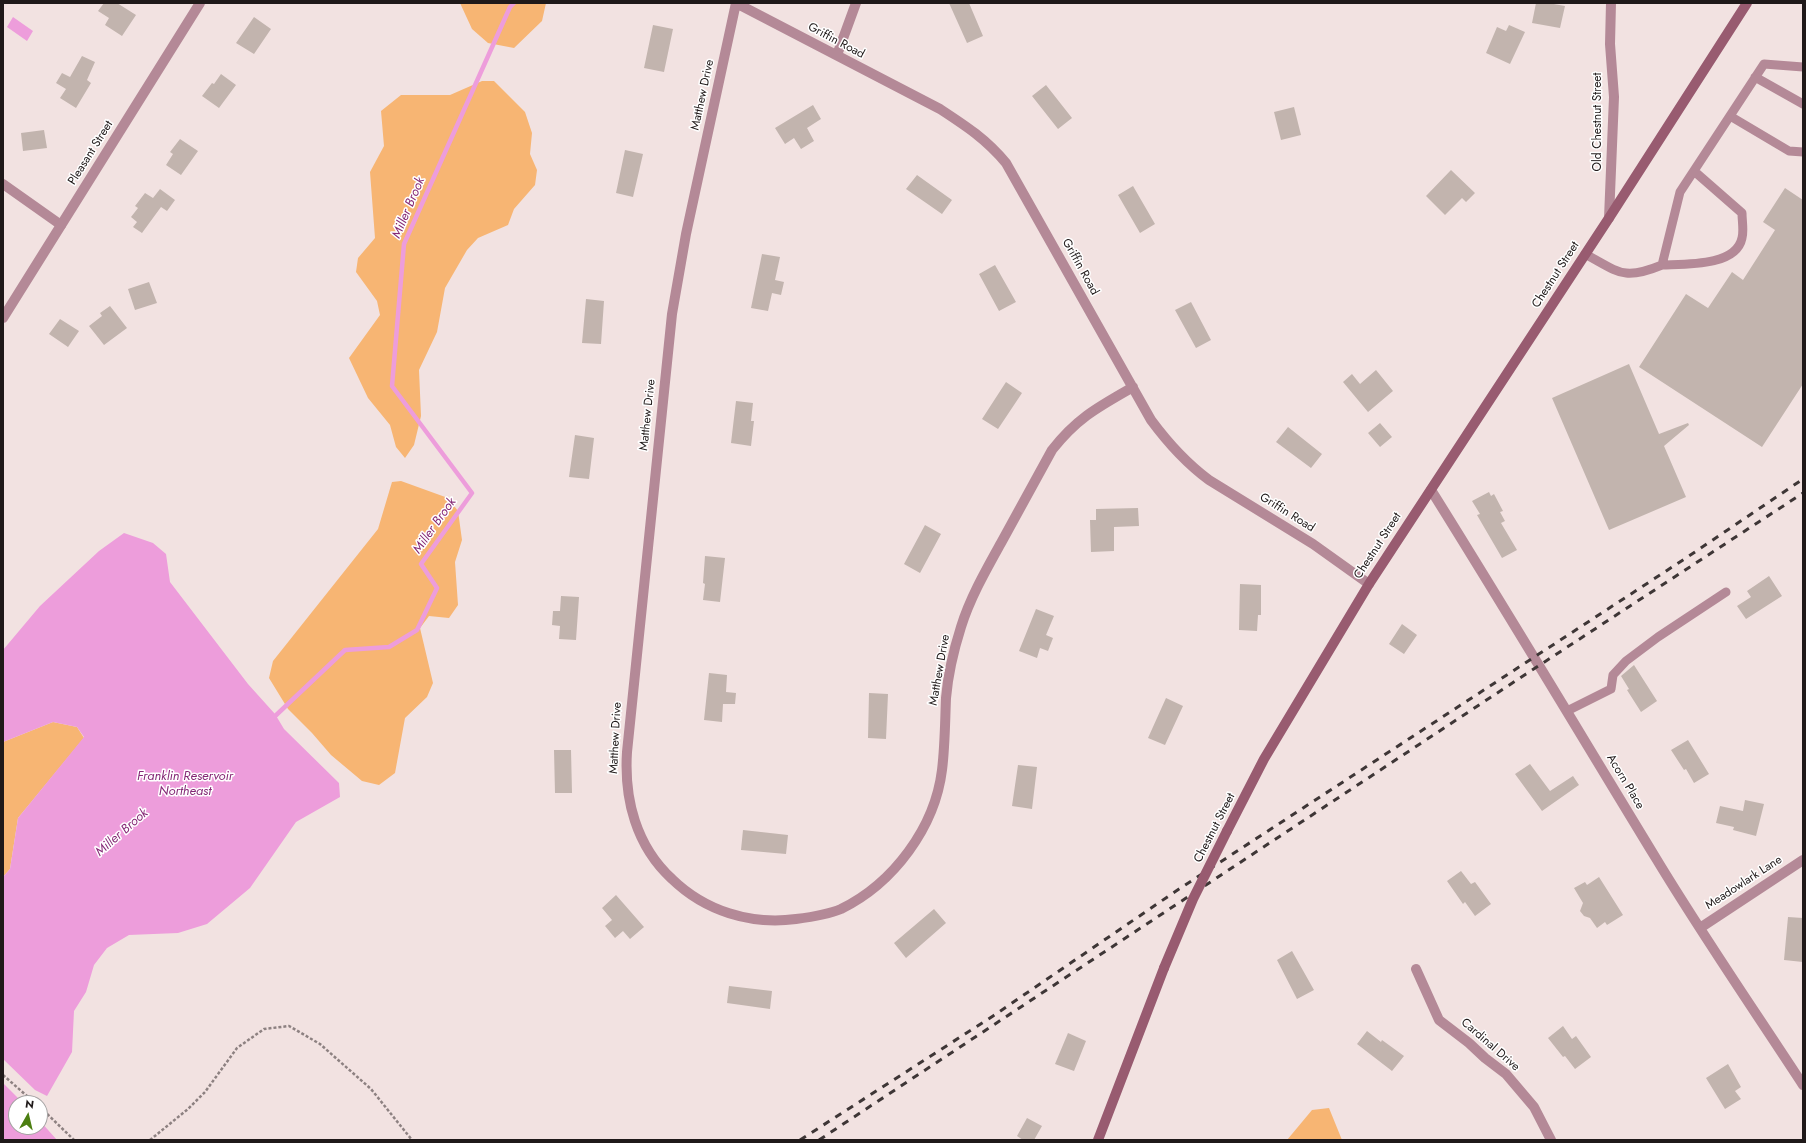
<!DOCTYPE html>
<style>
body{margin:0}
#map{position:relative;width:1806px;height:1143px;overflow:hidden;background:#f2e2e1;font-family:Jost,sans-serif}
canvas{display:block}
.frame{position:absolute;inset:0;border:4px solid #1f1919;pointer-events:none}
.north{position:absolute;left:8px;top:1095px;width:40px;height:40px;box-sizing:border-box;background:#fff;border:1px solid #a5a3a3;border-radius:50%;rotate:8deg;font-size:11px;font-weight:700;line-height:16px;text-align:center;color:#1f1919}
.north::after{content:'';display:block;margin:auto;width:14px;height:18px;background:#4c7f12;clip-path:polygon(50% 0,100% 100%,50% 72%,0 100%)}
</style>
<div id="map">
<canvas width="1806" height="1143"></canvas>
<div class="frame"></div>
<div class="north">N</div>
</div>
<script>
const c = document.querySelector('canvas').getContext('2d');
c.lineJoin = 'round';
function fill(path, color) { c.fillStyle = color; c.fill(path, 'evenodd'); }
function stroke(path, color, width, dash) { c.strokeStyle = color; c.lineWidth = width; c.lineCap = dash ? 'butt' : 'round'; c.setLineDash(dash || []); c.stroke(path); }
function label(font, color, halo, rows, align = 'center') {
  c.font = font + ' Jost,sans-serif'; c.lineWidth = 3; c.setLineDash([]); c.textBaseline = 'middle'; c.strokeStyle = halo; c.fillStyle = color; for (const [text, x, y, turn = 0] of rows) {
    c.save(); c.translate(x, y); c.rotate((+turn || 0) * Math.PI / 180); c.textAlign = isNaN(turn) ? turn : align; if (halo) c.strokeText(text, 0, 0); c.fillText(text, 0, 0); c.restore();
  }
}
fill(new Path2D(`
 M460,3H546L542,21L514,48L488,43L472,29Z
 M482,81H494L525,112L532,133L530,154L537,170L535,185L514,209L508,225L478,238L467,250L445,288L437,332L419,370L421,416L414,445L405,458L396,447L390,425L368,398L349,358L380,315L377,301L356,272L358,258L375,238L370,172L384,146L381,111L401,95H450Z
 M401,481L448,498L458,511L462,540L455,562L458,605L449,618L429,616L420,628L433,683L427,697L405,718L395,773L379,785L362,781L331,755L312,733L288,709L269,678L273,661L378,529L392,482Z
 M53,722L77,727L84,738L18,818L10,869L3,877V742Z
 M1329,1108L1342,1140H1287L1312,1110Z`), '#f7b573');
fill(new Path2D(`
 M13,17L33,31L27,41L7,27Z
 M124,533L153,543L166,554L170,582L248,684L275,714L284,729L339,783L340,797L296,822L250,888L207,924L178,933L129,935L107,948L94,965L86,992L74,1011L72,1052L47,1096L35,1090L3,1059V877L10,869L18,818L84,737L77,727L53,722L3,742V650L40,606L99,551Z
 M3,1083L23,1103H16V1127H40V1121L57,1140H3Z`), '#ed9ddb');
stroke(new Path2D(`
 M272,719L345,650L389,647L417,630L437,588L421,564L472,493L392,386L404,244L510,7L514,3`), '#ed9ddb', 4.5);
fill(new Path2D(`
 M104,3H117L136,15L122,36L105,25L109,18L98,11Z
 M949,3H969L983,36L967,43Z
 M1536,3H1548L1565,6L1560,28L1532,23Z
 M254,17L271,29L254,54L236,43Z
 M653,25L673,29L664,72L644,68Z
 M1509,25L1525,32L1510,64L1486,53L1497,27L1506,31Z
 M82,56L95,62L87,80L91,83L76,108L60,98L66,89L56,83L62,73L70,77Z
 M221,74L236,85L219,108L202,96L212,83L214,84Z
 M1046,85L1072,118L1058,129L1032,96Z
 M813,105L821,119L807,128L814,141L801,149L794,138L785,144L775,128Z
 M1294,107L1301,135L1281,140L1274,112Z
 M44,130L47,148L23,151L21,133Z
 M180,139L198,151L181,175L166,165L173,154L170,152Z
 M625,150L643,154L633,197L616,193Z
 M1451,170L1475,193L1466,202L1462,198L1445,215L1426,196Z
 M917,175L952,200L942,214L906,189Z
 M1133,186L1155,224L1140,233L1118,195Z
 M1785,188L1803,200V384L1762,447L1639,367L1686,294L1708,308L1732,272L1743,280L1775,230L1763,222Z
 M160,189L175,200L167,211L161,207L142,233L133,227L137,222L131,217L138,208L135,206L145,193L153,198Z
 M762,254L780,257L775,280L784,282L781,295L772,293L768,311L751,308Z
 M995,265L1016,302L999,311L979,274Z
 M149,282L157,303L135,310L128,289Z
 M586,299L604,301L601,344L582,343Z
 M1191,302L1211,340L1196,348L1175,310Z
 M110,306L127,328L104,345L89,326L102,316L100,313Z
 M60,319L79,331L68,347L49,334Z
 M1629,364L1659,434L1688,423L1689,425L1664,446L1686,497L1609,530L1552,398Z
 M1376,370L1393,391L1368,412L1343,382L1352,374L1360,384Z
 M1006,382L1022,393L998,429L982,419Z
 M736,401L753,403L751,421H754L751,446L731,443Z
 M1380,423L1392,437L1380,447L1368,433Z
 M1288,427L1322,454L1311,468L1276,442Z
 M575,435L594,438L589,479L569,477Z
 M1489,492L1491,496L1494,494L1503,511L1500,512L1505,521L1501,523L1517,550L1502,558L1477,515L1480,514L1472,501Z
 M1138,508L1139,526L1114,527V551L1091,552L1090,520H1096V509Z
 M925,525L941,534L920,573L904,564Z
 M705,556L725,558L720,602L703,600L705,584L703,583Z
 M1769,576L1782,596L1746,619L1737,606L1751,597L1747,591Z
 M1240,584L1261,585V615H1258L1257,631L1239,630Z
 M561,596L579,597L576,640L559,639L560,626L552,625L553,611H560Z
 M1036,609L1054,616L1046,635L1053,638L1048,651L1040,648L1037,658L1019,651Z
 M1402,624L1417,635L1404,654L1389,644Z
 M1634,665L1657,701L1641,712L1627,690L1629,689L1621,676Z
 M709,673L727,675L726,692L736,693L735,704H723L722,722L704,720Z
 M869,693L888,694L886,739L868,738Z
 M1166,698L1183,706L1165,745L1148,738Z
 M1688,740L1709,774L1694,783L1686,769L1684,770L1671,750Z
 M554,750H571L572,793H555Z
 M1530,764L1550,791L1573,776L1579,785L1542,811L1515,774Z
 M1018,765L1037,767L1032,809L1012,806Z
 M1745,800L1764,804L1756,836L1733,830L1734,827L1716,823L1720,806L1743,811Z
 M743,830L788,835L786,854L741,850Z
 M1461,871L1471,884L1475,882L1491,904L1475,916L1465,902L1463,904L1447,881Z
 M1599,877L1623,915L1607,925L1605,922L1597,928L1590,918L1584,916L1580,911L1583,903L1574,888L1585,882L1587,885Z
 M616,895L644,927L630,939L623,931L615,938L605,926L612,920L602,908Z
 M934,909L946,923L906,958L894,943Z
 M1788,917L1803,918V962L1784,960Z
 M1292,951L1314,990L1297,999L1277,960Z
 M729,986L772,991L770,1009L727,1003Z
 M1563,1026L1572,1039L1576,1036L1591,1057L1575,1069L1565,1056L1563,1057L1548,1038Z
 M1367,1031L1381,1042L1382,1040L1404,1056L1392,1071L1357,1044Z
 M1068,1033L1086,1041L1074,1071L1055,1064Z
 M1728,1064L1741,1087L1735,1091L1741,1099L1725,1109L1706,1078Z
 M1027,1118L1042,1126L1034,1140H1023L1017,1136Z`), '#c2b4ae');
stroke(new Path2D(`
 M3,1075L35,1103
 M40,1107L74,1140
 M150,1140L188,1109L205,1092L237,1048L264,1029L289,1026L320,1044L371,1089L412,1140`), '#8d8181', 2.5, [3, 2]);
stroke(new Path2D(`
 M1755,77L1803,104
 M1730,116L1789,151L1803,152
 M1585,254C1619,272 1623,281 1662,265L1680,192L1764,64L1803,67
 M1662,265C1684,264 1736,267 1742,238C1744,231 1742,221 1742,213L1694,171
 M1567,711L1611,689L1613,675L1626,661L1658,637L1726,592`), '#b48997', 9);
stroke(new Path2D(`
 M736,3L686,234L672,314L627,752C624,799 636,846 672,879C705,911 750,925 796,919C812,917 827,915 841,909C894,883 935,827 942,770C945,746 945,722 946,698C948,675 954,649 961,627C970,598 986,570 1001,543C1018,512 1035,481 1052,450C1077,418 1098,407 1133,387
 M736,3L940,109C966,126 986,139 1006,163L1151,420C1168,443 1186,463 1209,480L1313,544L1369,584
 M837,55L856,3
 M3,184L61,225
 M1609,218L1614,97L1610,44L1611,3
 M1431,490C1508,613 1582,737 1657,860C1703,936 1754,1010 1803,1085
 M1700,928L1803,860
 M1416,969L1439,1020L1469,1043L1485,1058L1506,1074L1534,1107L1551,1140`), '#b48997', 10);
stroke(new Path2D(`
 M3,318L200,3`), '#b48997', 10);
stroke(new Path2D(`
 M1227,831L1264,759L1369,584L1609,218L1747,3
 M1098,1140L1164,968`), '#985b70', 10);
stroke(new Path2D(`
 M800,1140L993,1016L1179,889L1686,558L1803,479
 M819,1140L1526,674L1803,493`), '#3e3636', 3, [7, 7]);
stroke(new Path2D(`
 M1164,968L1193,899L1227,831`), '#985b70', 10);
label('12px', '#1f1919', '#fff', [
 ["Griffin Road",836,41,28],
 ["Matthew Drive",703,95,-78],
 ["Old Chestnut Street",1598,122,-90],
 ["Pleasant Street",91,153,-58],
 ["Griffin Road",1080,267,61],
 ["Chestnut Street",1556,275,-57],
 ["Matthew Drive",648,415,-84],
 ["Griffin Road",1287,513,32],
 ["Chestnut Street",1378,546,-57],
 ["Matthew Drive",940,670,-80],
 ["Matthew Drive",616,738,-87],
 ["Acorn Place",1625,782,59],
 ["Chestnut Street",1215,828,-63],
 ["Meadowlark Lane",1744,883,-33],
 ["Cardinal Drive",1490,1045,41]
]);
label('italic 13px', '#852976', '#fff', [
 ["Miller Brook",409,208,-67],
 ["Miller Brook",435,526,-55],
 ["Franklin Reservoir",185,777],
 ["Northeast",185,792],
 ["Miller Brook",122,833,-41]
]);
</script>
